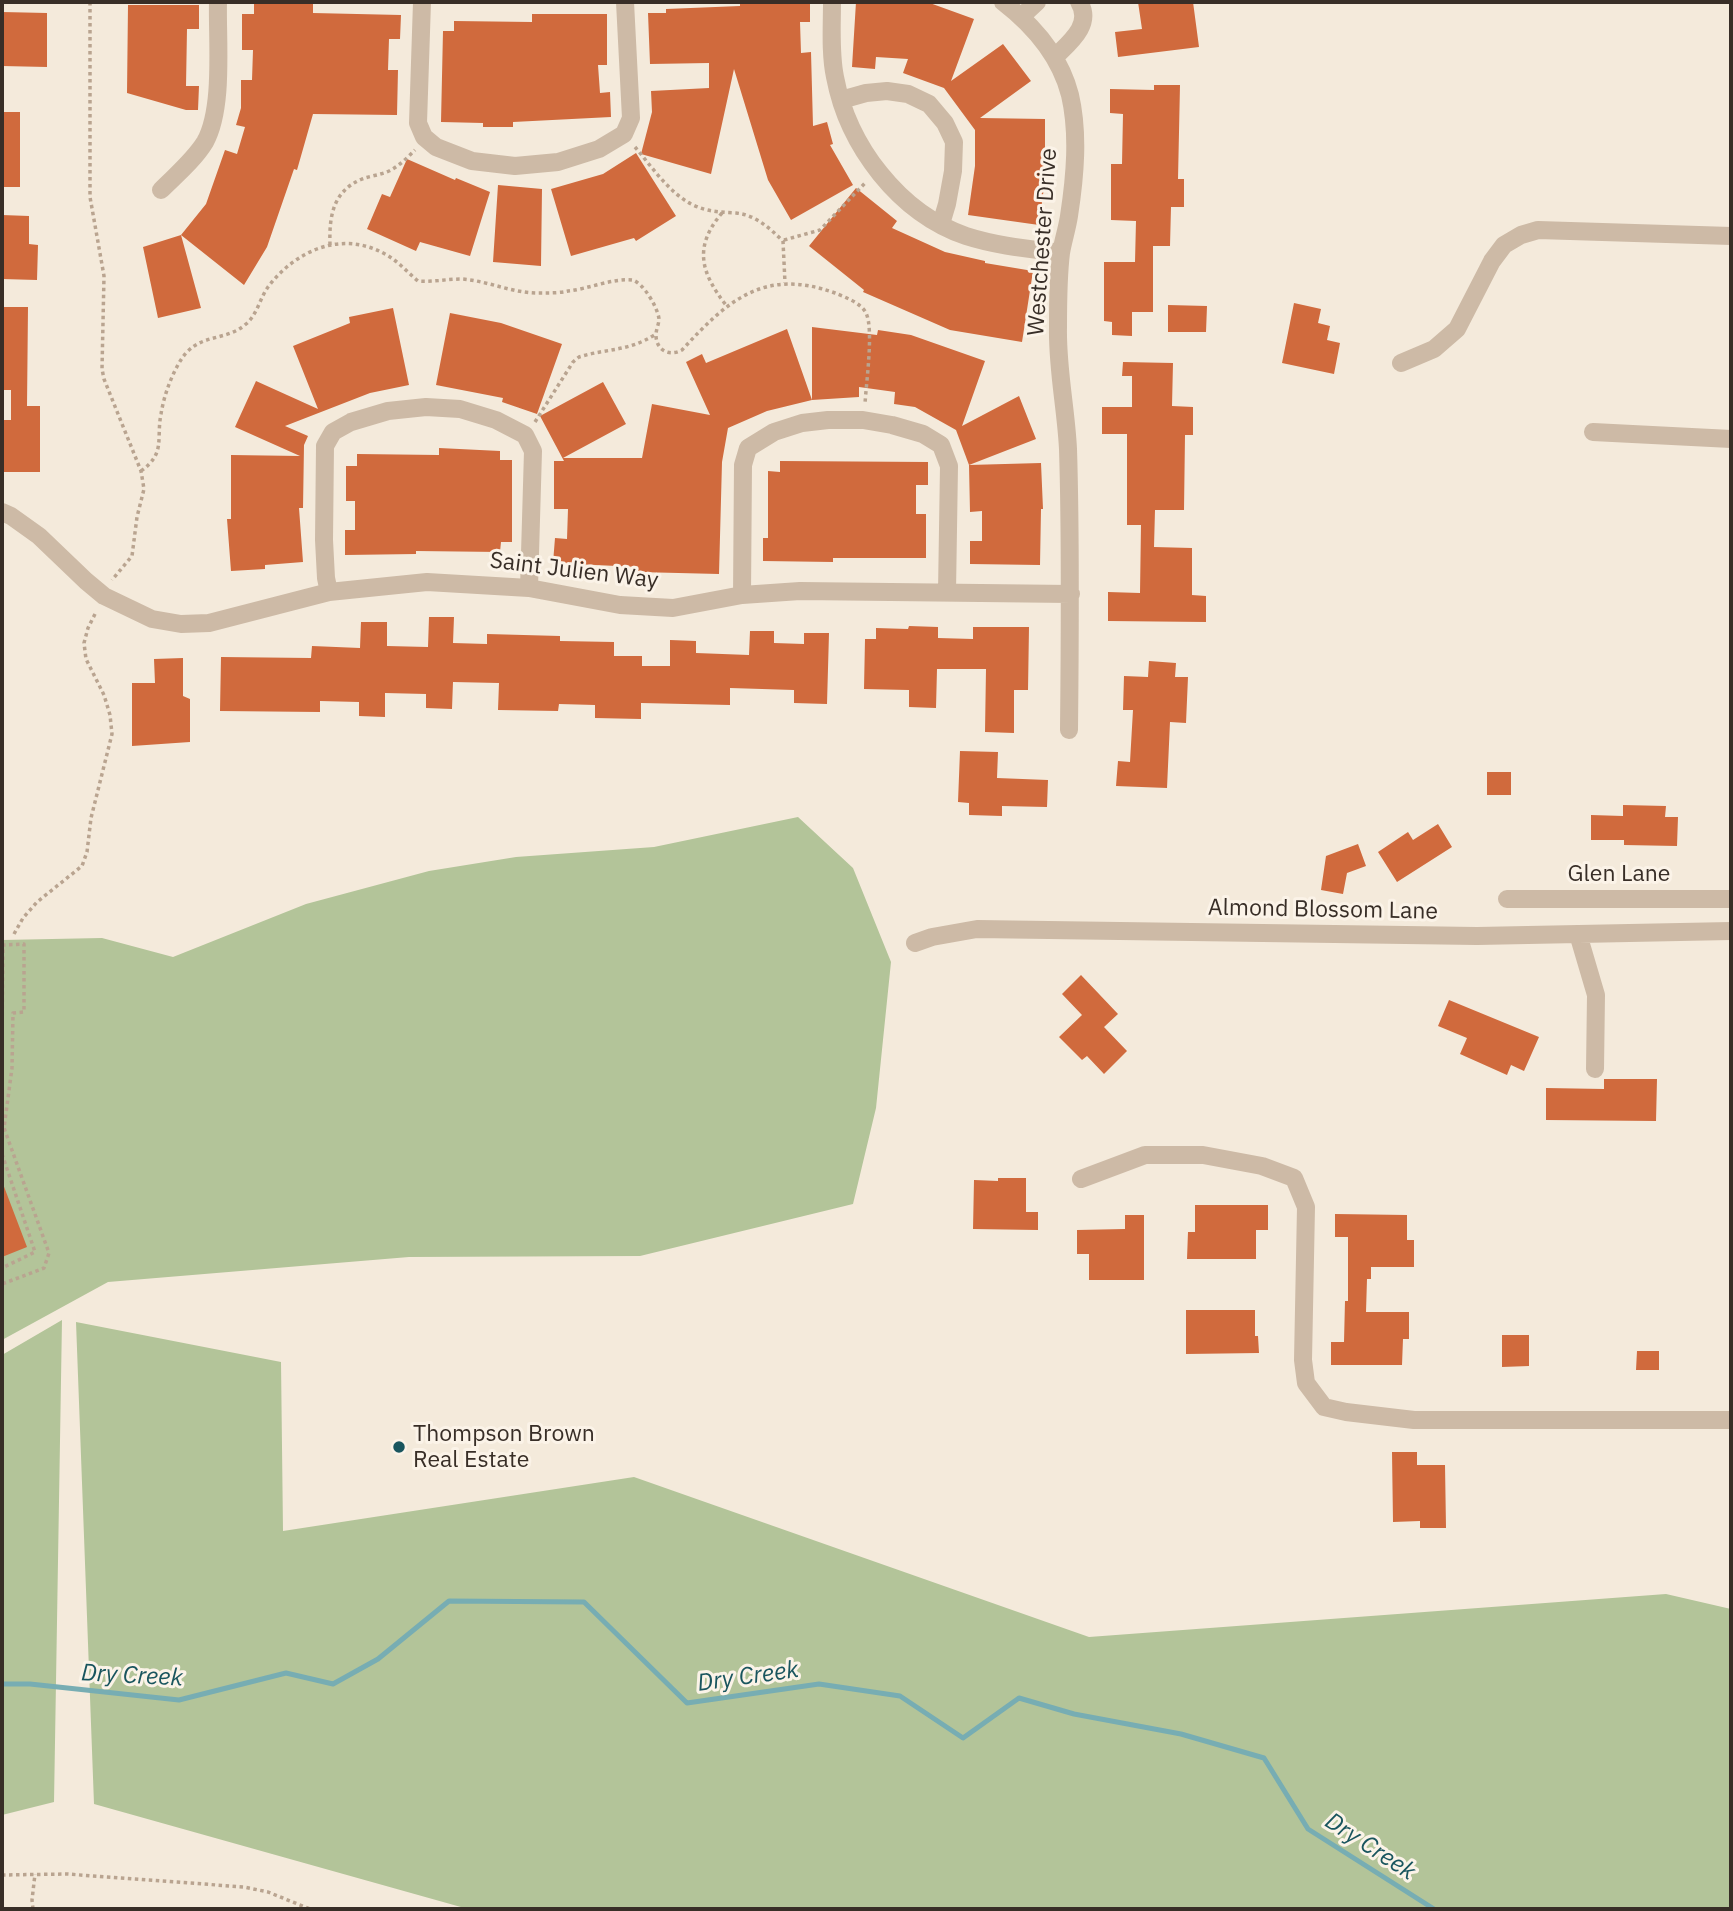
<!DOCTYPE html>
<style>
body{margin:0}
#map{position:relative;width:1733px;height:1911px;overflow:hidden;background:#f4eadb;font-family:"IBM Plex Sans",sans-serif}
canvas{display:block}
.frame{position:absolute;inset:0;border:4px solid #382e27;pointer-events:none}
</style>
<div id="map">
<canvas width="1733" height="1911"></canvas>
<div class="frame"></div>
</div>
<script>
const c = document.querySelector('canvas').getContext('2d');
c.lineJoin = 'round';
function fill(path, color) { c.fillStyle = color; c.fill(path, 'evenodd'); }
function stroke(path, color, width, dash) { c.strokeStyle = color; c.lineWidth = width; c.lineCap = dash ? 'butt' : 'round'; c.setLineDash(dash || []); c.stroke(path); }
function label(font, color, halo, rows, align = 'center') {
  c.font = font + ' "IBM Plex Sans",sans-serif'; c.lineWidth = 6; c.setLineDash([]); c.textBaseline = 'middle'; c.strokeStyle = halo; c.fillStyle = color; for (const [text, x, y, turn = 0] of rows) {
    c.save(); c.translate(x, y); c.rotate((+turn || 0) * Math.PI / 180); c.textAlign = isNaN(turn) ? turn : align; if (halo) c.strokeText(text, 0, 0); c.fillText(text, 0, 0); c.restore();
  }
}
fill(new Path2D(`
 M798,817L853,868L891,962L876,1108L853,1204L640,1256L409,1257L108,1282L2,1340V940L102,938L173,957L306,904L429,871L516,857L654,847Z
 M62,1320L54,1802L2,1815V1355Z
 M76,1322L281,1362L283,1531L634,1477L1089,1637L1666,1594L1731,1609V1909H468L94,1804Z`), '#b3c499');
stroke(new Path2D(`
 M2,1684H30L179,1700L286,1673L333,1684L378,1659L449,1601L584,1602L687,1703L819,1684L900,1696L963,1738L1019,1698L1074,1714L1181,1734L1264,1758L1308,1829L1434,1909`), '#77adb3', 5);
fill(new Path2D(`
 M740,2H810V22H800L801,53L811,52L813,126L827,122L833,144L830,145L853,185L791,220L768,180L734,69L711,174L641,154L652,112L651,91L709,88V63L650,64L648,13H666V9L740,6Z
 M856,2H927L974,19L951,81L1003,44L1031,81L980,118L1045,119V180L1039,225L968,215L975,166V130L944,88L903,73L908,59L876,57L875,69L852,67Z
 M1138,2H1193L1199,47L1118,57L1115,32L1142,29Z
 M254,3H313V13L401,15L400,39H389L388,70H398L397,115L313,114L297,170L294,169L267,247L244,285L181,235L206,204L225,150L237,154L245,127L236,125L241,108V80H252L253,50H242V14H254Z
 M128,5H199V29H187L186,86H199L198,110H186L127,93Z
 M2,12L47,13V67L2,66Z
 M532,14H607V65H598L600,93L610,92L611,117L513,122V127H483V123L441,122L443,31H454V21L532,22Z
 M1154,85H1180L1178,179H1184V207H1171L1170,246H1153V312H1132V336L1112,335V322L1104,321V262H1135L1136,221L1111,220V164H1122L1123,114L1110,113V89L1154,90Z
 M2,112H20V187H2Z
 M636,153L676,216L636,241L634,238L571,256L551,189L603,174Z
 M407,159L455,180L456,178L490,192L470,256L420,242L416,251L367,229L382,194L390,197Z
 M498,185L542,189L541,266L493,262Z
 M856,188L897,221L892,228L945,252L985,261V263L1033,271L1022,342L950,330L863,292L864,290L809,246Z
 M2,215L29,216V244L38,245L37,280L2,279Z
 M181,235L201,308L158,318L143,247Z
 M1294,303L1321,309L1318,323L1330,326L1327,340L1340,343L1334,374L1282,363Z
 M1168,305L1207,306L1206,332H1168Z
 M2,307H28L27,406H40V472H2V420H11V390H2Z
 M393,308L409,385L370,393L285,426L308,436L304,445L303,508H299L303,562L265,565V569L231,571L227,519H231V455L300,456L235,427L256,381L318,409L293,346L350,323L349,317Z
 M450,313L501,323L562,344L537,414L502,402L503,398L436,385Z
 M812,327L877,335L878,330L911,335L985,361L962,426L1019,396L1036,439L969,465L1041,463L1043,509H1041L1040,565L970,564V541H982V511L970,512L969,465L956,430L915,407L894,404L895,392L859,387V397L812,400Z
 M787,329L812,400L767,411L728,428L722,462L719,574L638,572V567L553,563L555,538L567,539L568,509H554V461H564L540,416L603,382L626,424L563,458H642L652,404L710,415L686,362L702,354L706,363Z
 M1123,362L1173,363L1172,406L1193,407V435H1185L1184,510H1155L1154,547L1192,548V595L1206,596V622L1108,621V592L1140,593L1141,525H1127V434H1102V407H1132V376H1122Z
 M439,448L500,451V460H512V542H501L500,552L416,551V554L345,555V530H355V501H346V466H357V454L439,455Z
 M780,461L928,462V485H916V514H926V558H833V562L763,561V538H768V471L780,472Z
 M429,617H454L453,643L487,644V634L560,636V641L614,642V656H642V666H670V640L696,641V653L749,655L750,631H774V643L804,644V633H829L827,704L794,703V690L730,688V705L641,703V719L595,718V705L559,704L558,711L498,710L499,683L453,682L452,709L426,708V694L385,693V717L359,716V702L320,701V712L220,711L221,657L311,658L312,646L360,648L361,622H387V646L428,647Z
 M909,626L938,627V638L973,639V627H1029L1028,690H1014V733L985,732L986,669H937L936,708L909,707V690L864,689L865,639H876V628L908,629Z
 M183,658V696L190,699V742L132,746V683H155L154,659Z
 M1149,661L1176,663L1175,677H1188L1186,723L1170,722L1167,788L1116,786L1118,761L1130,762L1133,710H1123L1124,676L1148,677Z
 M960,751L998,752L997,778L1048,780L1047,807L1002,806V816L969,815V803L958,802Z
 M1487,772H1511V795H1487Z
 M1623,805L1666,806L1665,817H1678L1677,846L1624,845V840H1591V815L1623,816Z
 M1438,824L1452,847L1397,882L1378,852L1408,832L1413,840Z
 M1358,844L1366,866L1347,873L1343,894L1321,890L1326,856Z
 M1081,975L1118,1014L1104,1027L1127,1051L1104,1074L1087,1056L1082,1060L1059,1037L1082,1015L1062,994Z
 M1449,1000L1539,1037L1524,1071L1511,1065L1507,1075L1460,1054L1467,1038L1438,1026Z
 M1604,1079H1657L1656,1121L1546,1120V1088L1604,1089Z
 M998,1178H1026V1212H1038V1230L973,1229L974,1180L998,1181Z
 M2,1184H3L27,1247L2,1257Z
 M1195,1205H1268V1230H1256V1259H1187L1188,1232H1195Z
 M1335,1214L1407,1215V1240H1414V1267H1371V1279H1367L1366,1312H1409V1339H1403L1402,1365H1331V1342H1344L1345,1301H1348V1237H1335Z
 M1125,1215H1144V1280H1089V1254H1077V1230L1125,1229Z
 M1186,1310H1255V1336H1258L1259,1353L1186,1354Z
 M1502,1335H1529V1366L1502,1367Z
 M1637,1351H1659V1370H1636Z
 M1392,1452H1417V1465H1445L1446,1528H1420V1521L1393,1522Z`), '#d06a3d');
stroke(new Path2D(`
 M90,2V197L104,276L102,369L104,379L141,471L144,489L137,517L132,556L112,580
 M635,147C652,167 669,193 693,205C708,212 721,212 736,213C756,215 769,228 783,241L785,283
 M722,213C693,247 701,273 726,305
 M784,240L820,230L866,182
 M330,245C329,216 333,191 362,179C370,176 380,175 389,171C399,166 407,158 415,150
 M535,422L573,362L579,357C608,348 628,352 656,334
 M141,471C166,453 156,439 161,414C164,396 170,379 179,363C197,331 225,343 246,324C257,315 260,298 268,287C296,250 342,230 385,254C398,261 407,272 418,281C433,282 447,279 462,279C489,281 514,294 541,293C550,293 560,293 568,291C588,289 613,278 632,280C643,282 658,308 659,319C659,324 656,329 656,335C656,350 669,357 682,350C727,301 764,267 835,293C845,297 861,303 866,313C874,329 866,384 865,404
 M14,934L23,918L37,902L82,866L87,852L91,818L112,734L110,715L104,695L86,659L84,643L88,628L96,612
 M2,1044L3,945L24,944V1012L13,1013L12,1068L4,1128L49,1253L44,1268L2,1284
 M2,1154L35,1252L2,1268
 M2,1875L67,1874L244,1887L268,1892L310,1909
 M33,1909L32,1900L35,1874`), '#b9a490', 3.5, [3.5, 3.5]);
stroke(new Path2D(`
 M422,2L418,123L424,137L436,147L472,161L515,166L558,162L599,149L624,134L631,118L625,2
 M832,2C832,26 830,53 835,77C848,146 899,213 966,236C997,246 1030,249 1061,253
 M1003,2C1034,26 1060,56 1070,95C1079,134 1075,177 1069,216C1067,229 1063,241 1061,253C1058,277 1058,303 1058,327C1057,368 1066,408 1068,449C1071,543 1070,636 1069,730
 M1022,16L1037,2
 M1055,57C1070,42 1093,24 1079,2
 M841,100L866,93L887,91L908,94L929,104L945,123L954,142L953,171L947,204L941,224
 M161,190C176,175 194,160 205,142C224,108 217,41 218,2
 M1401,363L1434,349L1457,329L1492,261L1504,245L1521,235L1538,230L1731,236
 M1593,432L1731,439
 M2,512L11,516L39,536L86,581L104,596L152,619L181,624L209,623L329,592L427,582L529,588L620,605L673,608L742,595L800,591L1071,594
 M329,592L326,578L324,540L325,446L333,432L351,422L388,411L426,407L460,409L496,420L525,435L533,451L529,588
 M742,595L743,465L748,448L774,432L802,423L828,420H863L892,425L923,434L941,445L949,466L947,592
 M1507,899H1731
 M1578,934L1596,995L1595,1069
 M915,943L932,937L977,929L1477,936L1731,931
 M1081,1179L1145,1155H1203L1262,1166L1294,1178L1306,1207L1303,1360L1306,1383L1324,1407L1346,1412L1414,1420H1731`), '#cdbaa6', 18);
for (const [x, y, r, color] of [
 [399,1447,7,"#19555e"]
]) { const dot = new Path2D(); dot.arc(x, y, r, 0, 2 * Math.PI); c.fillStyle = color; c.fill(dot); stroke(dot, '#fbf3e8', 2.5); }
label('23px', '#382e27', '#fbf3e8', [
 ["Westchester Drive",1043,242,-86],
 ["Saint Julien Way",574,571,7],
 ["Glen Lane",1619,874],
 ["Almond Blossom Lane",1323,910,1]
]);
label('23px', '#382e27', '#fbf3e8', [
 ["Thompson Brown",413,1434],
 ["Real Estate",413,1460]
], 'left');
label('italic 24px', '#19555e', '#fbf3e8', [
 ["Dry Creek",132,1676,3],
 ["Dry Creek",748,1677,-8],
 ["Dry Creek",1370,1847,33]
]);
</script>
